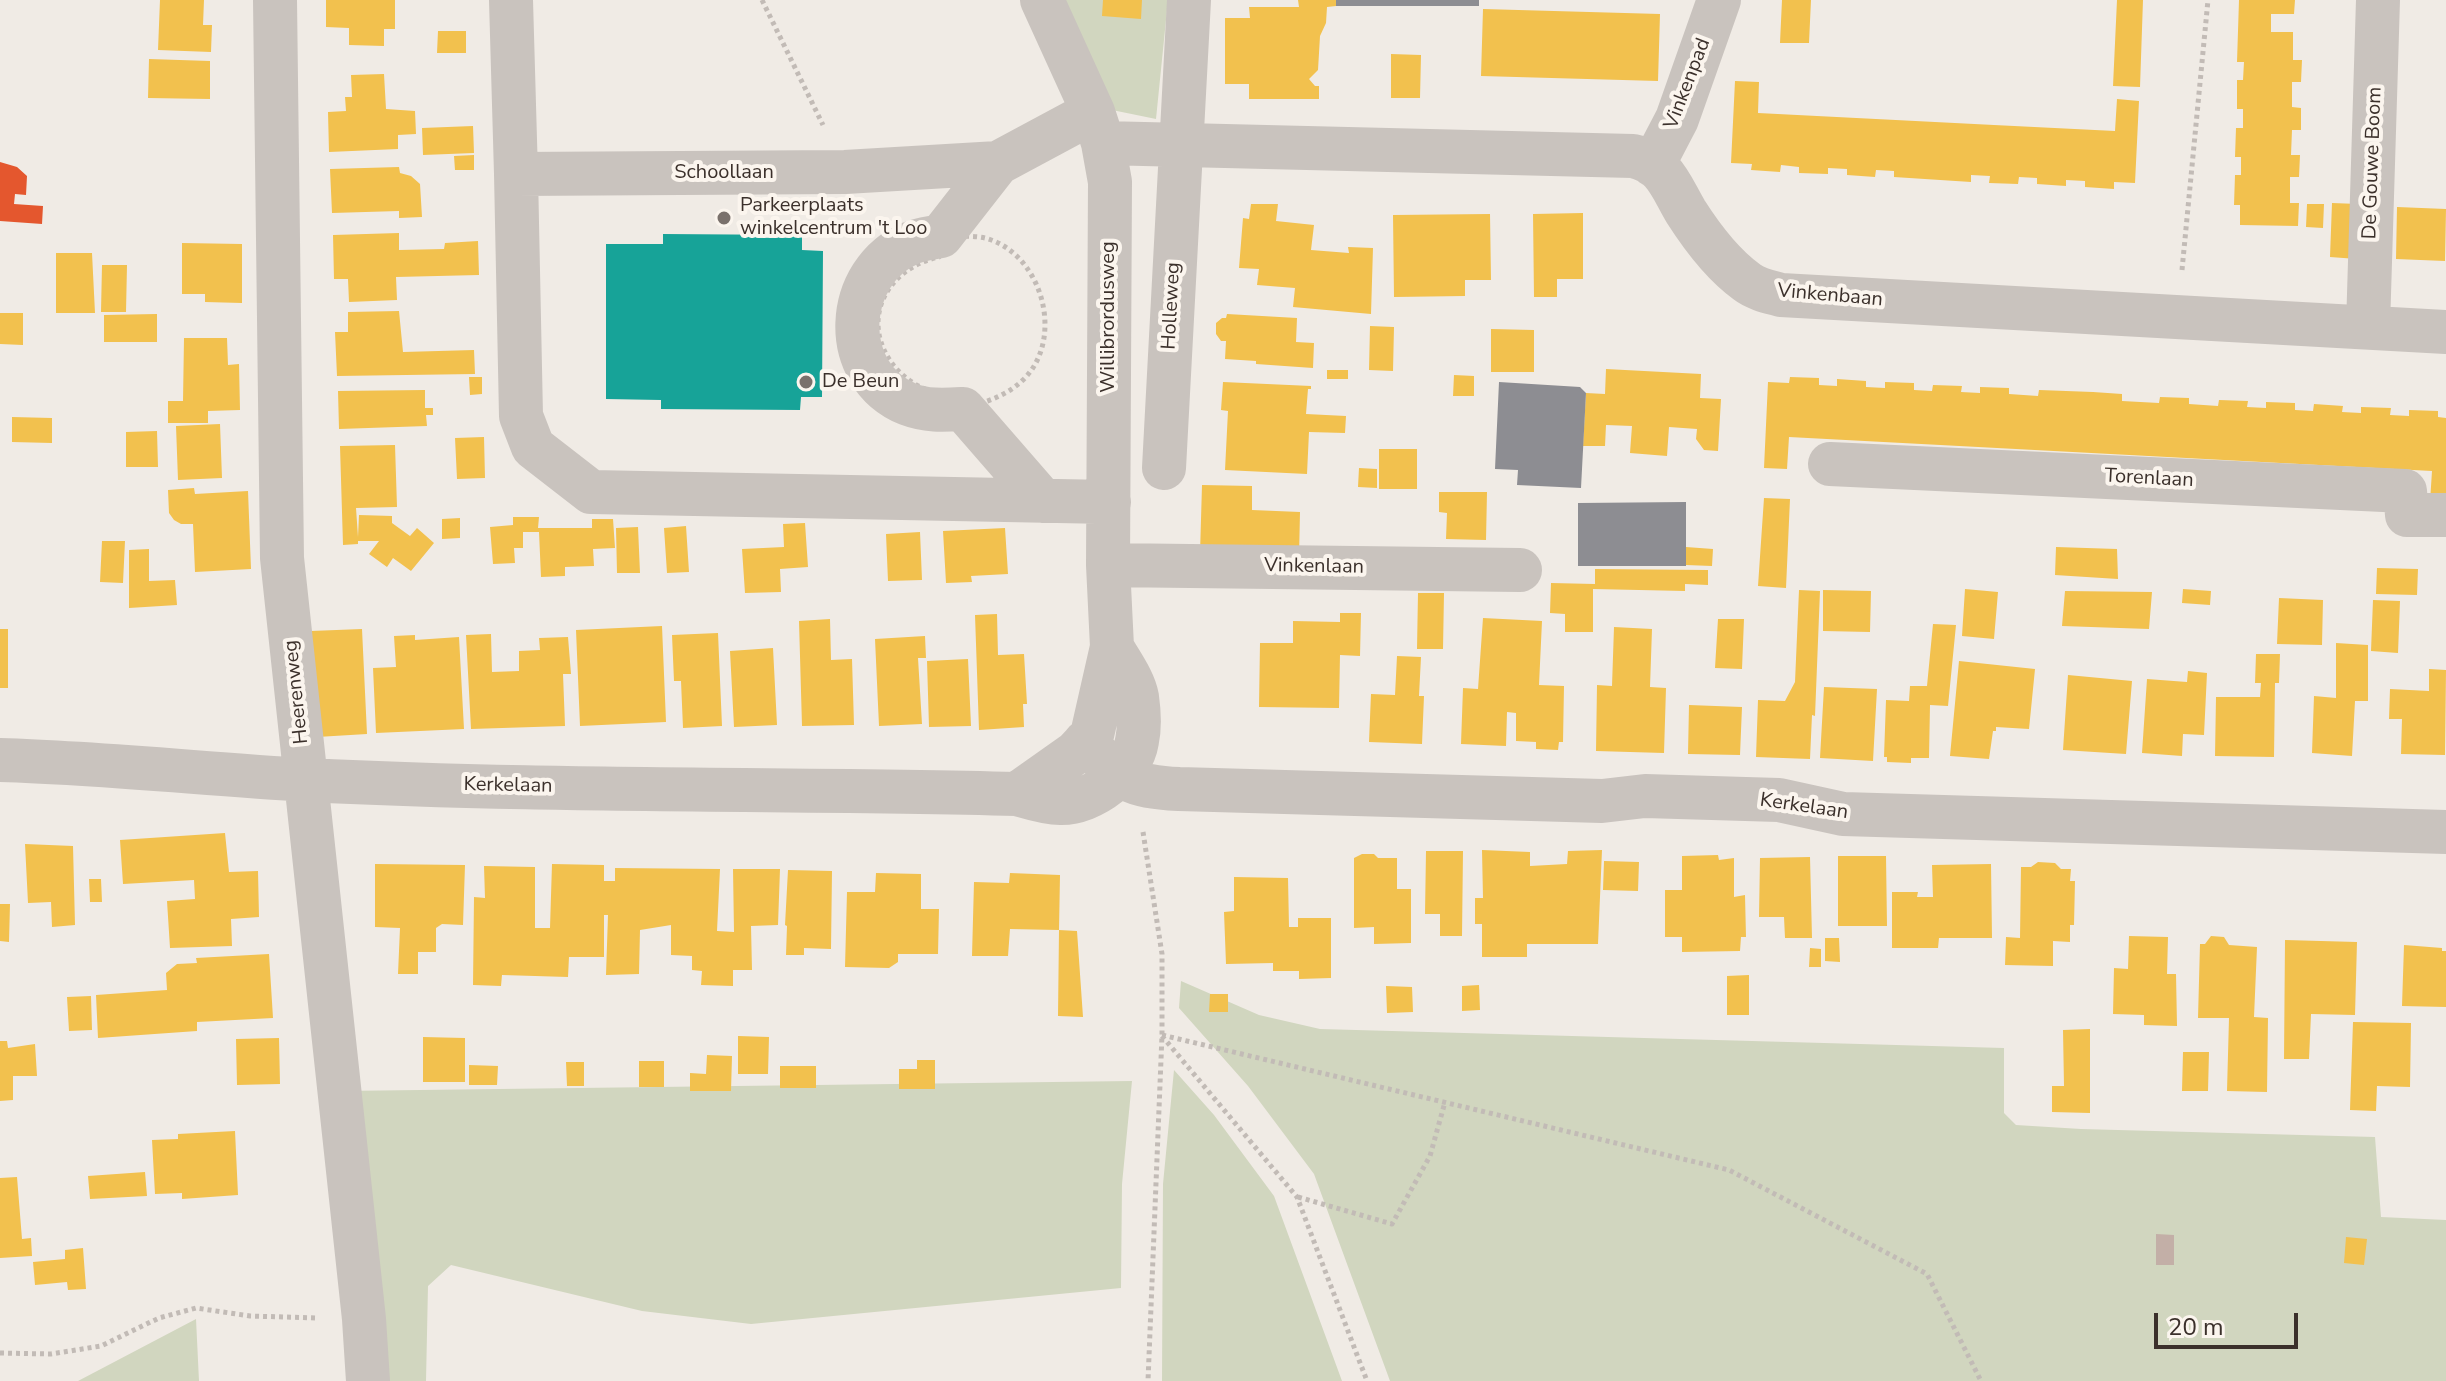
<!DOCTYPE html>
<style>
body{margin:0}
#map{position:relative;width:2446px;height:1381px;overflow:hidden;background:#f0ebe5;font-family:"Nunito Sans",sans-serif}
canvas{display:block}
.scale{position:absolute;left:2154px;top:1313px;width:144px;height:36px;box-sizing:border-box;border:4px solid #3b302b;border-top:0;padding-left:10px;font-size:24px;line-height:28px;white-space:nowrap;color:#3b302b;-webkit-text-stroke:6px #fbf5ee;paint-order:stroke}
</style>
<div id="map">
<canvas width="2446" height="1381"></canvas>
<div class="scale">20 m</div>
</div>
<script>
const c = document.querySelector('canvas').getContext('2d');
c.lineJoin = 'round';
function fill(path, color) { c.fillStyle = color; c.fill(path, 'evenodd'); }
function stroke(path, color, width, dash) { c.strokeStyle = color; c.lineWidth = width; c.lineCap = dash ? 'butt' : 'round'; c.setLineDash(dash || []); c.stroke(path); }
function label(font, color, halo, rows, align = 'center') {
  c.font = font + ' "Nunito Sans",sans-serif'; c.lineWidth = 8; c.setLineDash([]); c.textBaseline = 'middle'; c.strokeStyle = halo; c.fillStyle = color; for (const [text, x, y, turn = 0] of rows) {
    c.save(); c.translate(x, y); c.rotate((+turn || 0) * Math.PI / 180); c.textAlign = isNaN(turn) ? turn : align; if (halo) c.strokeText(text, 0, 0); c.fillText(text, 0, 0); c.restore();
  }
}
fill(new Path2D(`
 M1065,0H1168L1156,119L1112,110Z
 M1181,981L1259,1015L1320,1029L2004,1048V1113L2016,1125L2081,1129L2375,1137L2381,1217L2446,1220V1381H1390L1314,1174L1248,1086L1179,1008Z
 M1174,1070L1214,1115L1274,1196L1342,1381H1162L1163,1184Z
 M1132,1081L1122,1184L1121,1288L751,1324L642,1311L451,1265L428,1286L426,1381H359L341,1091Z
 M196,1319L199,1381H78Z`), '#d1d6bf');
fill(new Path2D(`
 M160,0H204L203,25H212L211,52L158,50Z
 M326,0H395V29H384V46L349,45V28L326,27Z
 M1103,0H1142L1141,19L1102,16Z
 M1298,0H1336V6L1327,7L1326,23L1320,36L1318,70L1309,79L1315,86H1319V99H1249V84H1225V18H1250L1249,7H1299Z
 M1782,0H1811L1809,43H1780Z
 M2117,0H2143L2140,87L2113,86Z
 M2239,0H2295L2294,14H2271V32H2293V60H2302L2301,82H2292V107L2301,108V130H2292L2291,155H2300L2299,177H2290V203H2299L2298,226L2240,225V205H2234L2235,175H2241V157H2235L2236,128H2243V109H2237V80H2243L2244,62H2237Z
 M1483,9L1660,14L1658,81L1481,76Z
 M438,31H466V53H437Z
 M1391,54L1421,55L1420,98H1391Z
 M149,59L210,61V99L148,98Z
 M384,74L386,109L415,111L416,134L398,135V149L329,152L328,112L346,111L345,97H352L351,75Z
 M1735,81L1759,82L1758,113L1994,125L2115,131L2117,99L2139,101L2135,183L2114,182V189L2085,187V181L2066,180V186L2037,184V178L2019,177L2018,184L1989,183L1990,176L1971,175V182L1894,177V171L1876,170L1875,177L1847,175V169L1828,168V174L1799,173V167L1781,165L1780,172L1751,170L1752,164L1731,163Z
 M473,126L474,153L423,155L422,128Z
 M474,155V170H455L454,156Z
 M399,167L400,173L411,176L420,184L422,217L399,218V211L332,213L330,169Z
 M2332,203L2358,204L2357,259L2330,257Z
 M1251,204H1278L1276,221L1314,225L1311,250L1349,253L1348,247L1373,248L1371,314L1293,307L1295,288L1257,285L1259,269L1239,268L1243,218L1249,219Z
 M2307,204H2324L2323,228L2306,227Z
 M2397,207L2446,209L2445,261L2396,259Z
 M1583,213V279H1557V297H1534L1533,214Z
 M1490,214L1491,280H1465V296L1394,297L1393,215Z
 M399,233V250L444,249L445,243L478,241L479,275L396,277L397,300L349,302L348,279H334L333,235Z
 M182,243L242,244V303L205,302V294H182Z
 M56,253H92L95,313H56Z
 M102,265H127L126,312H101Z
 M399,311L403,352L474,350L475,374L337,376L335,332H348V312Z
 M0,313H23V345L0,344Z
 M157,314V342H104V315Z
 M1227,314L1297,318L1296,342L1314,343L1313,368L1256,364V361L1225,359L1226,341H1221L1216,334V323L1222,318H1226Z
 M1370,326L1394,327L1393,371L1369,370Z
 M1491,329L1534,330V372H1491Z
 M184,338H227L228,365L239,364L240,410L208,411V423H168V401H183Z
 M1606,369L1701,374L1700,398L1721,399L1718,451L1704,450L1696,439L1697,429L1669,427L1667,456L1630,453L1632,426L1606,425L1605,446H1583L1586,393L1605,394Z
 M1327,370H1348V379H1327Z
 M1454,375L1474,376V396H1453Z
 M469,377H482V394L470,395Z
 M1790,377L1819,378V385L1837,386V379L1866,381V387L1885,388V382L1914,383V390L1932,391L1933,385L1962,386L1961,392L1980,393V387L2009,388V394L2038,396L2039,390L2093,392L2122,394V401L2159,403L2160,397L2189,398V404L2218,406L2219,400L2248,401L2247,407L2266,408V402L2295,403V410L2313,411L2314,404L2343,406L2342,412L2361,413V407L2391,408L2390,415L2409,416V410L2438,411V417L2446,418V503L2430,502L2432,471L1789,437L1787,469L1764,468L1768,382L1789,383Z
 M1223,382L1311,386V389H1308L1306,414L1346,416L1345,433L1309,432L1307,474L1225,470L1228,411L1221,410Z
 M425,390V408H433V415H426L427,426L339,429L338,391Z
 M12,417L52,418V443L12,442Z
 M220,424L222,478L178,480L176,426Z
 M157,431L158,467H126V432Z
 M484,437L485,478L457,479L455,438Z
 M395,445L397,507L356,508L358,537L359,515L392,516V523L410,536L417,528L434,543L411,571L393,558L387,567L369,554L379,541H358V544L343,545L340,446Z
 M1379,449H1417V489H1379Z
 M1359,468L1377,469V488L1358,487Z
 M1202,485L1252,486V510L1300,512L1299,557L1200,554Z
 M194,488L195,494L248,491L251,569L195,572L193,524H181L174,520L169,513L168,490Z
 M1439,492H1487L1486,540L1446,539L1447,513L1439,512Z
 M1764,498L1790,499L1786,588L1758,586Z
 M513,517H539L538,528H592V519H613L615,548L593,549L594,566L565,567V576L541,577L539,532H523V548H514L515,563L493,564L490,527L513,525Z
 M460,518V538L442,539V519Z
 M805,523L808,567L780,569L781,592L745,593L742,549L784,547L783,524Z
 M686,526L689,572L667,573L664,528Z
 M638,527L640,573H617L616,528Z
 M1005,528L1008,574L971,576L972,582L946,583L943,531Z
 M920,532L922,580L888,581L886,534Z
 M102,541H125L123,583L100,582Z
 M1686,547L1713,549L1712,566L1686,565Z
 M2056,547L2117,549L2118,579L2055,575Z
 M149,549V581L175,580L177,605L129,608V550Z
 M2377,568L2418,569L2417,595L2376,594Z
 M1595,569L1708,570V585L1685,584V591L1593,589V632H1565V614L1550,613L1551,583L1595,584Z
 M1965,589L1998,592L1994,639L1962,636Z
 M2183,589L2211,591L2210,605L2182,603Z
 M1799,590L1820,591L1815,716L1812,715L1810,759L1756,757L1758,700L1785,701L1795,682Z
 M1823,590L1871,591L1870,632L1823,631Z
 M2065,591L2152,592L2149,629L2062,626Z
 M1418,593H1444L1443,649H1417Z
 M2279,598L2323,600L2322,645L2277,644Z
 M2373,600L2400,601L2398,653L2371,651Z
 M1340,613H1361L1360,656L1340,655L1339,708L1259,707L1260,643H1293V621L1340,622Z
 M997,614L998,655L1024,654L1027,704H1023L1024,727L979,730L975,615Z
 M1483,618L1542,621L1539,685L1564,686L1563,742H1559L1558,750L1536,749V742L1516,741V713L1507,712L1506,746L1461,744L1463,688L1478,689Z
 M830,619L831,660L852,659L854,725L802,726L799,621Z
 M1718,619H1744L1742,669L1715,668Z
 M1933,624L1956,625L1948,706L1930,705L1929,758H1911V763L1887,762V757H1884L1886,700L1909,701L1910,686H1927Z
 M662,626L666,722L580,726L576,630Z
 M1614,627L1652,629L1650,687L1666,688L1664,753L1596,751L1597,685L1612,686Z
 M0,629H8V688H0Z
 M362,629L367,734L317,737L311,631Z
 M718,633L722,726L683,728L681,681H674L672,635Z
 M491,634L492,672L519,671V651L540,650L539,638L568,637L571,674H563L565,726L471,729L466,635Z
 M415,635V640L459,637L464,729L376,733L373,668L396,667L394,636Z
 M925,636L926,658H918L922,724L879,726L875,639Z
 M2336,643L2368,645V701H2355L2352,756L2312,753L2314,696L2336,698Z
 M773,648L777,725L734,727L730,651Z
 M2256,654H2280L2279,683H2275L2274,757L2215,756L2216,697H2260L2261,683H2255Z
 M1397,656L1421,657L1419,696H1424L1422,744L1369,742L1371,694L1395,695Z
 M968,659L971,726L929,727L927,661Z
 M1959,661L2035,669L2029,729L1996,727V731H1993L1989,759L1950,756Z
 M2429,669L2446,670L2445,755L2401,754L2402,719H2389L2390,689L2429,691Z
 M2188,671L2207,673L2204,735L2183,734L2182,756L2142,753L2147,679L2187,682Z
 M2068,675L2132,681L2126,754L2063,750Z
 M1824,687L1877,689L1873,761L1820,758Z
 M1689,705L1742,707L1740,755L1688,754Z
 M225,833L229,872L258,871L259,917L231,919L232,946L170,948L167,901L195,899L194,880L123,884L120,840Z
 M25,844L73,846L75,925L52,927L51,902L28,903Z
 M1482,850L1530,852V866L1567,864L1568,851L1602,850L1598,944H1527V957H1482V924H1475V898H1483Z
 M1426,851H1463L1462,936H1440V914H1425Z
 M1362,854H1374L1378,858H1397V889H1411V943L1374,944V927L1354,928V858Z
 M1718,855L1719,860L1734,858V897L1745,895L1746,937H1741L1740,951L1682,952V937H1665V890H1682V856Z
 M1838,856H1886L1887,926H1838Z
 M1810,857L1812,938H1785L1784,917H1759L1760,858Z
 M1604,861L1639,862L1638,891L1603,890Z
 M2038,862L2055,863L2061,869H2071L2070,881H2075L2074,925H2070V942L2053,941V966L2005,965L2006,937L2020,938L2021,867H2031Z
 M375,864L465,865L463,925L442,924L436,928V952H418V974H398L400,928L375,927Z
 M552,864L604,865V881H615V868L720,869L717,931L734,932L733,869H780L778,925L751,926L752,970H733V986L701,985L702,971L692,970V956L671,955V925L640,930L639,974L606,975L608,915H604V957H569L568,977L502,975L501,986L473,985L474,897L485,898L484,866L535,867V928H550Z
 M1991,864L1992,938H1939L1938,948H1892V892H1918L1917,897H1933L1932,865Z
 M788,870L832,871L831,949L804,948V955H786L787,926L785,925Z
 M876,873L921,874V909H939L938,954H898V962L889,968L845,967L847,892H875Z
 M1010,873L1060,875L1059,930L1010,929L1008,956H972L974,882L1009,883Z
 M1234,877L1288,878L1289,927H1298V918H1331V978L1299,979V971H1273V963L1226,964L1224,912L1234,911Z
 M89,879H101L102,902H90Z
 M0,904H10L9,942L0,941Z
 M1059,930L1077,931L1083,1017L1058,1016Z
 M2129,936L2168,937L2167,974H2176L2177,1026L2144,1025V1015L2113,1014L2114,968L2128,969Z
 M2211,936L2224,937L2229,945L2257,947L2254,1017L2268,1018L2267,1092L2227,1091L2229,1018H2198L2200,944H2205Z
 M1825,938H1839L1840,962L1825,961Z
 M2285,940L2357,942L2355,1015L2311,1014L2309,1059H2284Z
 M2404,945L2442,948V951H2446V1007L2402,1006Z
 M1810,948L1821,949V967H1809Z
 M269,954L273,1018L197,1022V1031L98,1038L96,995L167,990L166,973L177,964L197,963L196,958Z
 M1749,975V1015H1727V976Z
 M1479,985L1480,1010L1462,1011V986Z
 M1386,986L1412,987L1413,1012L1387,1013Z
 M1210,994H1228V1012H1209Z
 M91,996L92,1030L69,1031L67,997Z
 M2353,1022L2411,1023L2410,1087L2377,1086L2376,1111L2350,1110Z
 M2090,1029V1113L2052,1112V1086H2064L2063,1030Z
 M738,1036L769,1037L768,1074H738Z
 M423,1037L465,1038V1082H423Z
 M279,1038L280,1084L237,1085L236,1039Z
 M0,1041H7L8,1048L35,1044L37,1076H13V1100L0,1101Z
 M2183,1052H2209L2208,1091H2182Z
 M707,1055L732,1056L731,1091H690V1073L706,1074Z
 M917,1060H935V1089H899V1069H917Z
 M639,1061H664V1087H639Z
 M566,1062H584V1086H567Z
 M469,1065L498,1066L497,1085H469Z
 M780,1066H816V1088H780Z
 M235,1131L238,1195L182,1199V1193L155,1194L152,1140L178,1139V1134Z
 M145,1172L147,1196L90,1199L88,1176Z
 M17,1177L22,1239L31,1238L32,1256L0,1258V1178Z
 M2346,1237L2367,1239L2364,1265L2344,1263Z
 M83,1248L86,1289L68,1290L67,1282L35,1285L33,1262L65,1259V1250Z`), '#f2c14e');
fill(new Path2D(`
 M0,162L17,167L27,176L26,195L15,194L14,204L43,206L42,224L0,221Z`), '#e4572e');
fill(new Path2D(`
 M663,234L802,235V250L823,251L822,397H801L800,410L661,409V400L606,399V244H663Z`), '#17a398');
fill(new Path2D(`
 M1336,0H1479V6H1336Z
 M1499,382L1580,387L1586,393L1581,488L1517,485L1518,470L1495,469Z
 M1686,502V566H1578V503Z`), '#8d8d92');
fill(new Path2D(`
 M2156,1234L2174,1235V1265H2156Z`), '#c3afa7');
stroke(new Path2D(`
 M762,0L823,125
 M941,236C955,237 972,235 985,238C1042,253 1066,338 1023,380C1005,397 985,402 963,409L960,393C952,393 943,394 935,392C919,389 904,378 894,366C858,320 887,268 939,257Z
 M2182,270L2208,0
 M1143,832L1162,954V1035L1148,1381
 M1162,1035L1729,1170L1927,1274L1981,1381
 M1162,1036L1297,1197L1367,1381
 M1298,1197L1392,1224L1430,1156L1445,1102
 M0,1353L51,1354L101,1346L159,1318L196,1308L250,1316L318,1318`), '#c2bbb6', 5, [4, 4]);
stroke(new Path2D(`
 M275,0L282,558L364,1319L368,1381
 M511,0L516,174L845,172L998,163L1093,112
 M1103,143L1633,156C1665,163 1671,187 1686,212C1702,237 1722,264 1747,282C1756,289 1770,292 1781,295L2446,332
 M998,163L941,236C932,238 920,239 911,243C843,271 837,375 908,404C926,411 943,410 963,409L1043,501
 M1653,165L1677,119L1719,0
 M516,174L521,416L533,447L591,492L1109,502
 M2368,327L2378,0
 M1830,464L2405,491L2407,515H2446
 M1164,468L1189,0
 M1108,565L1520,570
 M1085,742C1121,779 1126,786 1179,789L1602,801L1645,796L1779,800L1843,814L2446,832
 M0,760C103,763 205,774 308,780C544,792 781,788 1017,794C1031,798 1045,803 1060,803C1092,804 1132,773 1137,741C1140,727 1139,711 1137,697C1134,680 1120,662 1112,647
 M1017,794L1075,753L1092,735L1112,647L1108,565L1110,182L1103,143L1093,112L1042,0`), '#c9c3be', 44);
for (const [x, y, r, color] of [
 [724,218,8,"#7a716c"],
 [806,382,8,"#7a716c"]
]) { const dot = new Path2D(); dot.arc(x, y, r, 0, 2 * Math.PI); c.fillStyle = color; c.fill(dot); stroke(dot, '#fbf5ee', 3); }
label('20px', '#3b302b', '#fbf5ee', [
 ["Vinkenpad",1688,84,-69],
 ["De Gouwe Boom",2373,163,-88],
 ["Schoollaan",724,173],
 ["Vinkenbaan",1830,296,5],
 ["Holleweg",1172,306,-87],
 ["Willibrordusweg",1109,317,-90],
 ["Torenlaan",2149,479,3],
 ["Vinkenlaan",1314,567,1],
 ["Heerenweg",297,692,-96],
 ["Kerkelaan",508,786,1],
 ["Kerkelaan",1804,807,8]
]);
label('20px', '#3b302b', '#fbf5ee', [
 ["Parkeerplaats",740,206],
 ["winkelcentrum 't Loo",740,229],
 ["De Beun",822,382]
], 'left');
</script>
